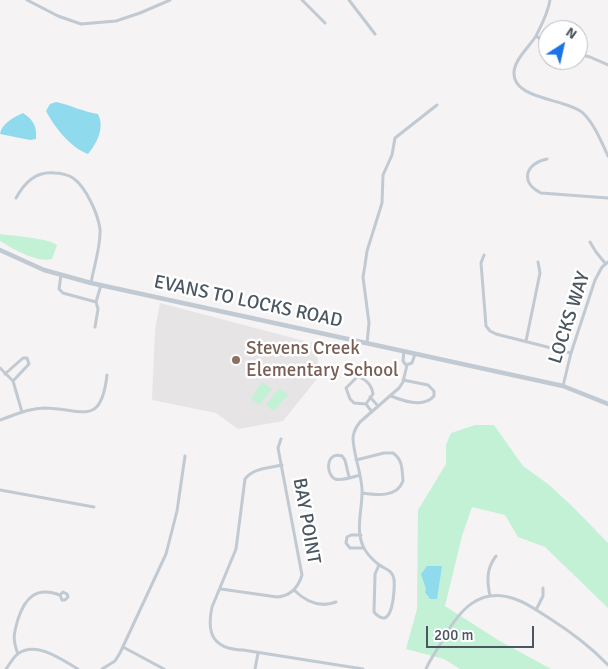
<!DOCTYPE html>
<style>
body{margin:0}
#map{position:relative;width:608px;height:669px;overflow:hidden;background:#f5f3f3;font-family:Signika,sans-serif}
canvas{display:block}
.north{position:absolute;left:538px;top:20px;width:50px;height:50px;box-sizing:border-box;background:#fff;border:1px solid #b7bbc0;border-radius:50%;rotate:35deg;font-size:14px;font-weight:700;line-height:20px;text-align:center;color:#4a5661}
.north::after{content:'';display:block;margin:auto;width:18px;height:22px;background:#1a73e8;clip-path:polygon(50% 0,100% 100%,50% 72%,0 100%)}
.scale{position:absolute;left:426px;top:626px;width:108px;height:22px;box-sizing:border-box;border:2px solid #4a5661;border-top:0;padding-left:6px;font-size:15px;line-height:18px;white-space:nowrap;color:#4a5661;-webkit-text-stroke:4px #fff;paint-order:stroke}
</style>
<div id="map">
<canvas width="608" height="669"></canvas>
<div class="north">N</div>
<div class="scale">200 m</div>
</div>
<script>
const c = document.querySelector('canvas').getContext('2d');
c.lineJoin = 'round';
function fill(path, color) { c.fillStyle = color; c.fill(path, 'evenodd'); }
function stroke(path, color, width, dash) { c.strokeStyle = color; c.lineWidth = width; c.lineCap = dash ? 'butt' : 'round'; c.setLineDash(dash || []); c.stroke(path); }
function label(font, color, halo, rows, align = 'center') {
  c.font = font + ' Signika,sans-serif'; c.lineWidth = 5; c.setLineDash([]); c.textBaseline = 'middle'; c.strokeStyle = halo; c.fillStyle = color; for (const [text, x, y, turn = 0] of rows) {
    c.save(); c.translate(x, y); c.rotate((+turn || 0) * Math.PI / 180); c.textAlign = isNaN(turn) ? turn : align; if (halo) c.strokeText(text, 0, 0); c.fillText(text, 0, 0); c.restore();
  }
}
fill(new Path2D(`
 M160,303L316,344L320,375L283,421L238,429L216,413L152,400L155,330Z`), '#e6e4e5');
fill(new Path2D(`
 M0,234C14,236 47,238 57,245L52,259C37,263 13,249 0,241Z
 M262,382L272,389L260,405L251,399Z
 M280,388L288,395L273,411L266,404Z
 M475,425H494L523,466L548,484L573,507L608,543V608L545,547L518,537L505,515L472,507L462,536L445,606L498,640L551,669H460L444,659L406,649L417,609L418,510L446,464V445L451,433Z`), '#c3f1d5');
fill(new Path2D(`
 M56,102C70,105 84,112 98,114C105,128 97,143 88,154C70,147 55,128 46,111L50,104Z
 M23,113C34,120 37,127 36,139L30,140L0,134C1,124 14,117 23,113Z
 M427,566H442L437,599H430L425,592L426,589L421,574Z`), '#90daee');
stroke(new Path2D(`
 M27,0L58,16L81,24L116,21L140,13L170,0
 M302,0L325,23
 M349,0L375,34
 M550,0C548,13 542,24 536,36C529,47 515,59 514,72C512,100 566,98 583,113C595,125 601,141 608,156
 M536,36L548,44
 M578,54L590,57L608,65
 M547,159C526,163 519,182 541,193L608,198
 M16,198C25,182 36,171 55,173C60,173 69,175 73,178C86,187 98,214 100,229C101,246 94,266 91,283
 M590,242L596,252L605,263
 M484,255L481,263L486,326L490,331L496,334L571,353
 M61,275L59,289L63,293L96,302
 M95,327L98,309L96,302L101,285
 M526,341L540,273L538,262
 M367,343L369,323L363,277L365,265L367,251L382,203L383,175L392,155L395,138L437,105
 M404,351L403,361L406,365L412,363L415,354
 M0,368L13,381L22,412
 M5,374L23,358H27L29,364L13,381
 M563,386L571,353L595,280L602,267L608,262
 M391,396C403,401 424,408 434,396V391L428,385L403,380
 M370,397L378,406
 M366,404L373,394C372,385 365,378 357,377L346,388L350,399L354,403L366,404L372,412
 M0,420C15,415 29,408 45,408C83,409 101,427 107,375
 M356,460L384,453H393C403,460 402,470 403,481C397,498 376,495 362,493
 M282,465C269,468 253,468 245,479L236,549L212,607C206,635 214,649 243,650L363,669
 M349,477L345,460L342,456C325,451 326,475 335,479C342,481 353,477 360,475
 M0,490L94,507
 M361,535H351L347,537L346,543L350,548H364
 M379,565L375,574L374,612C393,634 395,589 394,579C392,569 384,569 378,564C373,560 366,553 363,546C355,528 363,507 362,489C361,472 354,456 353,439C353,432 356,427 360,422L399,388L403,382L407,365
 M221,589L277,597C291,596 298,588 302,575L278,448L281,439
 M294,590C306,602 320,608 336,602
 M490,596C487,581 486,569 496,556
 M536,610L543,596V588
 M123,647L164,669
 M18,654C12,639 14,633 18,619C25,598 36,586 60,595L63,592L67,594L68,597L65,600H62L60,595
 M6,669C10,664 13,657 19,653C37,641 62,660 78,669
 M102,669L115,661L120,653L166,554L177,511L185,456
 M255,669L258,653
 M426,669C430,659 438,649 443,639C459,611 479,586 515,599C527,603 538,611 549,618C571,632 590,646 608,665`), '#c1cad2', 3);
stroke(new Path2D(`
 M0,250L44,270L91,283L563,386L608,404`), '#c1cad2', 4.5);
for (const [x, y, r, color] of [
 [236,360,5,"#8d6e63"]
]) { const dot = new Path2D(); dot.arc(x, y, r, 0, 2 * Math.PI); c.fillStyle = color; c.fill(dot); stroke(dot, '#fff', 2); }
label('19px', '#4a5661', '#fff', [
 ["EVANS TO LOCKS ROAD",248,302,12],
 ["LOCKS WAY",570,318,-72],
 ["BAY POINT",306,521,80]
]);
label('19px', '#785e54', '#fff', [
 ["Stevens Creek",246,349],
 ["Elementary School",246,371]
], 'left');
</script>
